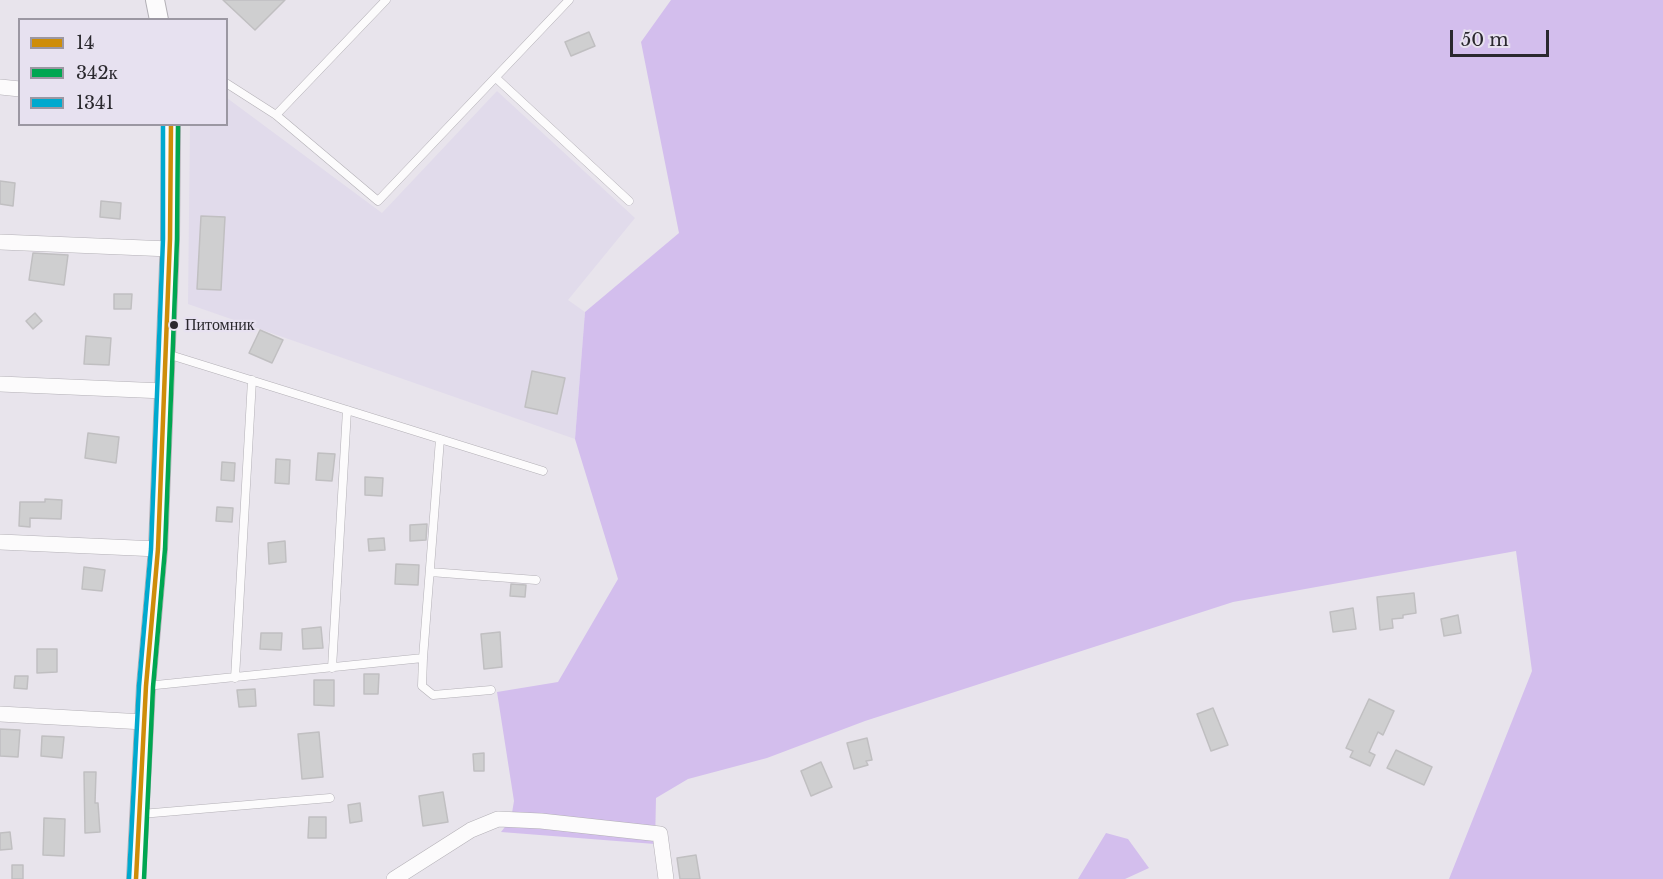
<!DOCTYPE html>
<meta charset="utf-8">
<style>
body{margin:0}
#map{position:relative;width:1663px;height:879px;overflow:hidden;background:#e8e4ec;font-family:"Libre Baskerville",serif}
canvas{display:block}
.legend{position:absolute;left:18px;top:18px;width:210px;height:108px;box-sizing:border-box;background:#e7e1f0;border:2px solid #9b97a2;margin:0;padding:8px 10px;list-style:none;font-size:18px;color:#2a282e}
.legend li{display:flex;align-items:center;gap:12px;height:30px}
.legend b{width:30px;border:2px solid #9b97a2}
.scale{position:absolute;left:1450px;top:30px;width:99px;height:27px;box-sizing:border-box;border:3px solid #2a282e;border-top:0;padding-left:8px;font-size:18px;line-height:21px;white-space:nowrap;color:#2a282e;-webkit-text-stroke:4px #e7e1f0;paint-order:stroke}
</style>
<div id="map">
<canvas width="1663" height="879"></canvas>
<ul class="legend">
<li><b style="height:8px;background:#ce8d09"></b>14</li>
<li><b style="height:8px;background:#00a651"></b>342к</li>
<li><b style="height:8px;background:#00a9ce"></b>1341</li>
</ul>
<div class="scale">50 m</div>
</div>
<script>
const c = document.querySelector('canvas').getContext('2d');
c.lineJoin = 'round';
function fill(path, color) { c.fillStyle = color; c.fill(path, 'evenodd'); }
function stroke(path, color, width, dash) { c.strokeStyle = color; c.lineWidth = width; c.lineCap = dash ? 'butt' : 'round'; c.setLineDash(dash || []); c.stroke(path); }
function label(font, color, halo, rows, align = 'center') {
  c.font = font + ' "Libre Baskerville",serif'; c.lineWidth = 4.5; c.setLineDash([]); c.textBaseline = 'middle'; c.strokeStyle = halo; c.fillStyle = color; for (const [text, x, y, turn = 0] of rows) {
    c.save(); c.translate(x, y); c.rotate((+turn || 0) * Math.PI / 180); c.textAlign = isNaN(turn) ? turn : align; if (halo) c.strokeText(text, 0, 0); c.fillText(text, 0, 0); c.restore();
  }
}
fill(new Path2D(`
 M497,91L635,218L568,300L585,312L575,439L188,304L190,125L226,124L227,98L382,213Z`), '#e1dbeb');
fill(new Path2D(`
 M671,0H1663V879H1449L1532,671L1516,551L1233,602L865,721L767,758L688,779L656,798L655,844L501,832L511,819L514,801L497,692L558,682L618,579L575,439L585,312L679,233L641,42Z
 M1106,833L1128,839L1149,868L1125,879H1078Z`), '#d3beed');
const building = new Path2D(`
 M223,0H285L255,30Z
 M589,32L595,46L571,56L565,42Z
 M0,181L15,183L13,206L0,204Z
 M101,201L121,203L120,219L100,217Z
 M201,216L225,217L221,290L197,289Z
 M33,253L68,255L64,285L29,280Z
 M114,294H132L131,309H114Z
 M35,313L42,321L33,329L26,321Z
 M260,330L283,340L272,363L249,353Z
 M86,336L111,338L109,365L84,364Z
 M532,371L565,378L557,414L525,407Z
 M88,433L119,437L116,463L85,458Z
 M318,453L335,454L332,481L316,480Z
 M276,459L290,460L289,484L275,483Z
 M222,462L235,463L234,481L221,480Z
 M365,477L383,478L382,496L365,495Z
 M45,499L62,500L61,519L30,518V527L19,526L20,502H45Z
 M217,507L233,508L232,522L216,521Z
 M427,524L426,540L410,541V525Z
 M384,538L385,550L369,551L368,539Z
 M285,541L286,562L269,564L268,543Z
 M396,564L419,565L418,585L395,584Z
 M84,567L105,570L102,591L82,589Z
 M511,584L526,585L525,597L510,596Z
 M1414,593L1416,613L1403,615V618L1392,619L1393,628L1380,630L1377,597Z
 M1353,608L1356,629L1333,632L1330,612Z
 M1458,615L1461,633L1444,636L1441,619Z
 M321,627L323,648L303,649L302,629Z
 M500,632L502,667L484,669L481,634Z
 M261,633H282L281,650L260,649Z
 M37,649H57V672L37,673Z
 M364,674H379L378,694H364Z
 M15,676H28L27,689L14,688Z
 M314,680H334V706L314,705Z
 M255,689L256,706L239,707L237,690Z
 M1369,699L1394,711L1383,735L1378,732L1369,752L1375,755L1370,766L1350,757L1353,751L1346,748Z
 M1213,708L1228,745L1211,751L1197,714Z
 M0,729L20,730L18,757L0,756Z
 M319,732L323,777L302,779L298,734Z
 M42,736L64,737L62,758L41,756Z
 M867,738L872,760L866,761L868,765L854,769L847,743Z
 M1396,750L1432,767L1424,785L1387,768Z
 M484,753V771H474L473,754Z
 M821,762L832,787L811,796L801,771Z
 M84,772H96L95,803H98L100,832L85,833Z
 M443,792L448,822L423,826L419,796Z
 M360,803L362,821L350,823L348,805Z
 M309,817H326V838H308Z
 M44,818L65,819L64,856L43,855Z
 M10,832L12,849L0,850V833Z
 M696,855L700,879H680L677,858Z
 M12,865H23V879H12Z`);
fill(building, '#cfcfd0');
stroke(building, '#c0bfc1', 1.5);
const service = new Path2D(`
 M496,78L629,201
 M226,83L276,115L378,201L569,0
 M276,115L386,0
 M167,354L543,471
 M430,572L536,580
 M423,658L422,686L433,695L491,690
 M332,668L347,410
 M235,678L252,380
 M146,686L423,658L440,439
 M141,814L330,798`);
const minor = new Path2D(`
 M0,87L20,89
 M0,242L170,249
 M0,384L164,391
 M0,542L158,549
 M0,714L144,722
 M394,879L471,830L498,819L541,821L660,834L666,879`);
const tertiary = new Path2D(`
 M155,0L159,20
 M136,879L146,686L158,549L170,239L171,124`);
stroke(service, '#b3b0b6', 9);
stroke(minor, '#b3b0b6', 16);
stroke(tertiary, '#b3b0b6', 20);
stroke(service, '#fcfbfc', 8);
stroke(minor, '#fcfbfc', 15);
stroke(tertiary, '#fcfbfc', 18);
stroke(new Path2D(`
 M136,879L146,686L158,549L170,239L171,124`), '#ce8d09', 4.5);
stroke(new Path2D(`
 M144,879L153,687L165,549L177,239L178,124`), '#00a651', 4.5);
stroke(new Path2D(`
 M129,879L139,686L151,549L163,239V124`), '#00a9ce', 4.5);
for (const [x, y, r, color] of [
 [174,325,5,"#2a282e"]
]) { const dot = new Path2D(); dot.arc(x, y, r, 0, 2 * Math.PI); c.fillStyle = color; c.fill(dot); stroke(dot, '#e7e1f0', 2); }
label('16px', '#2a282e', '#e7e1f0', [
 ["Питомник",185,325]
], 'left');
</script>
